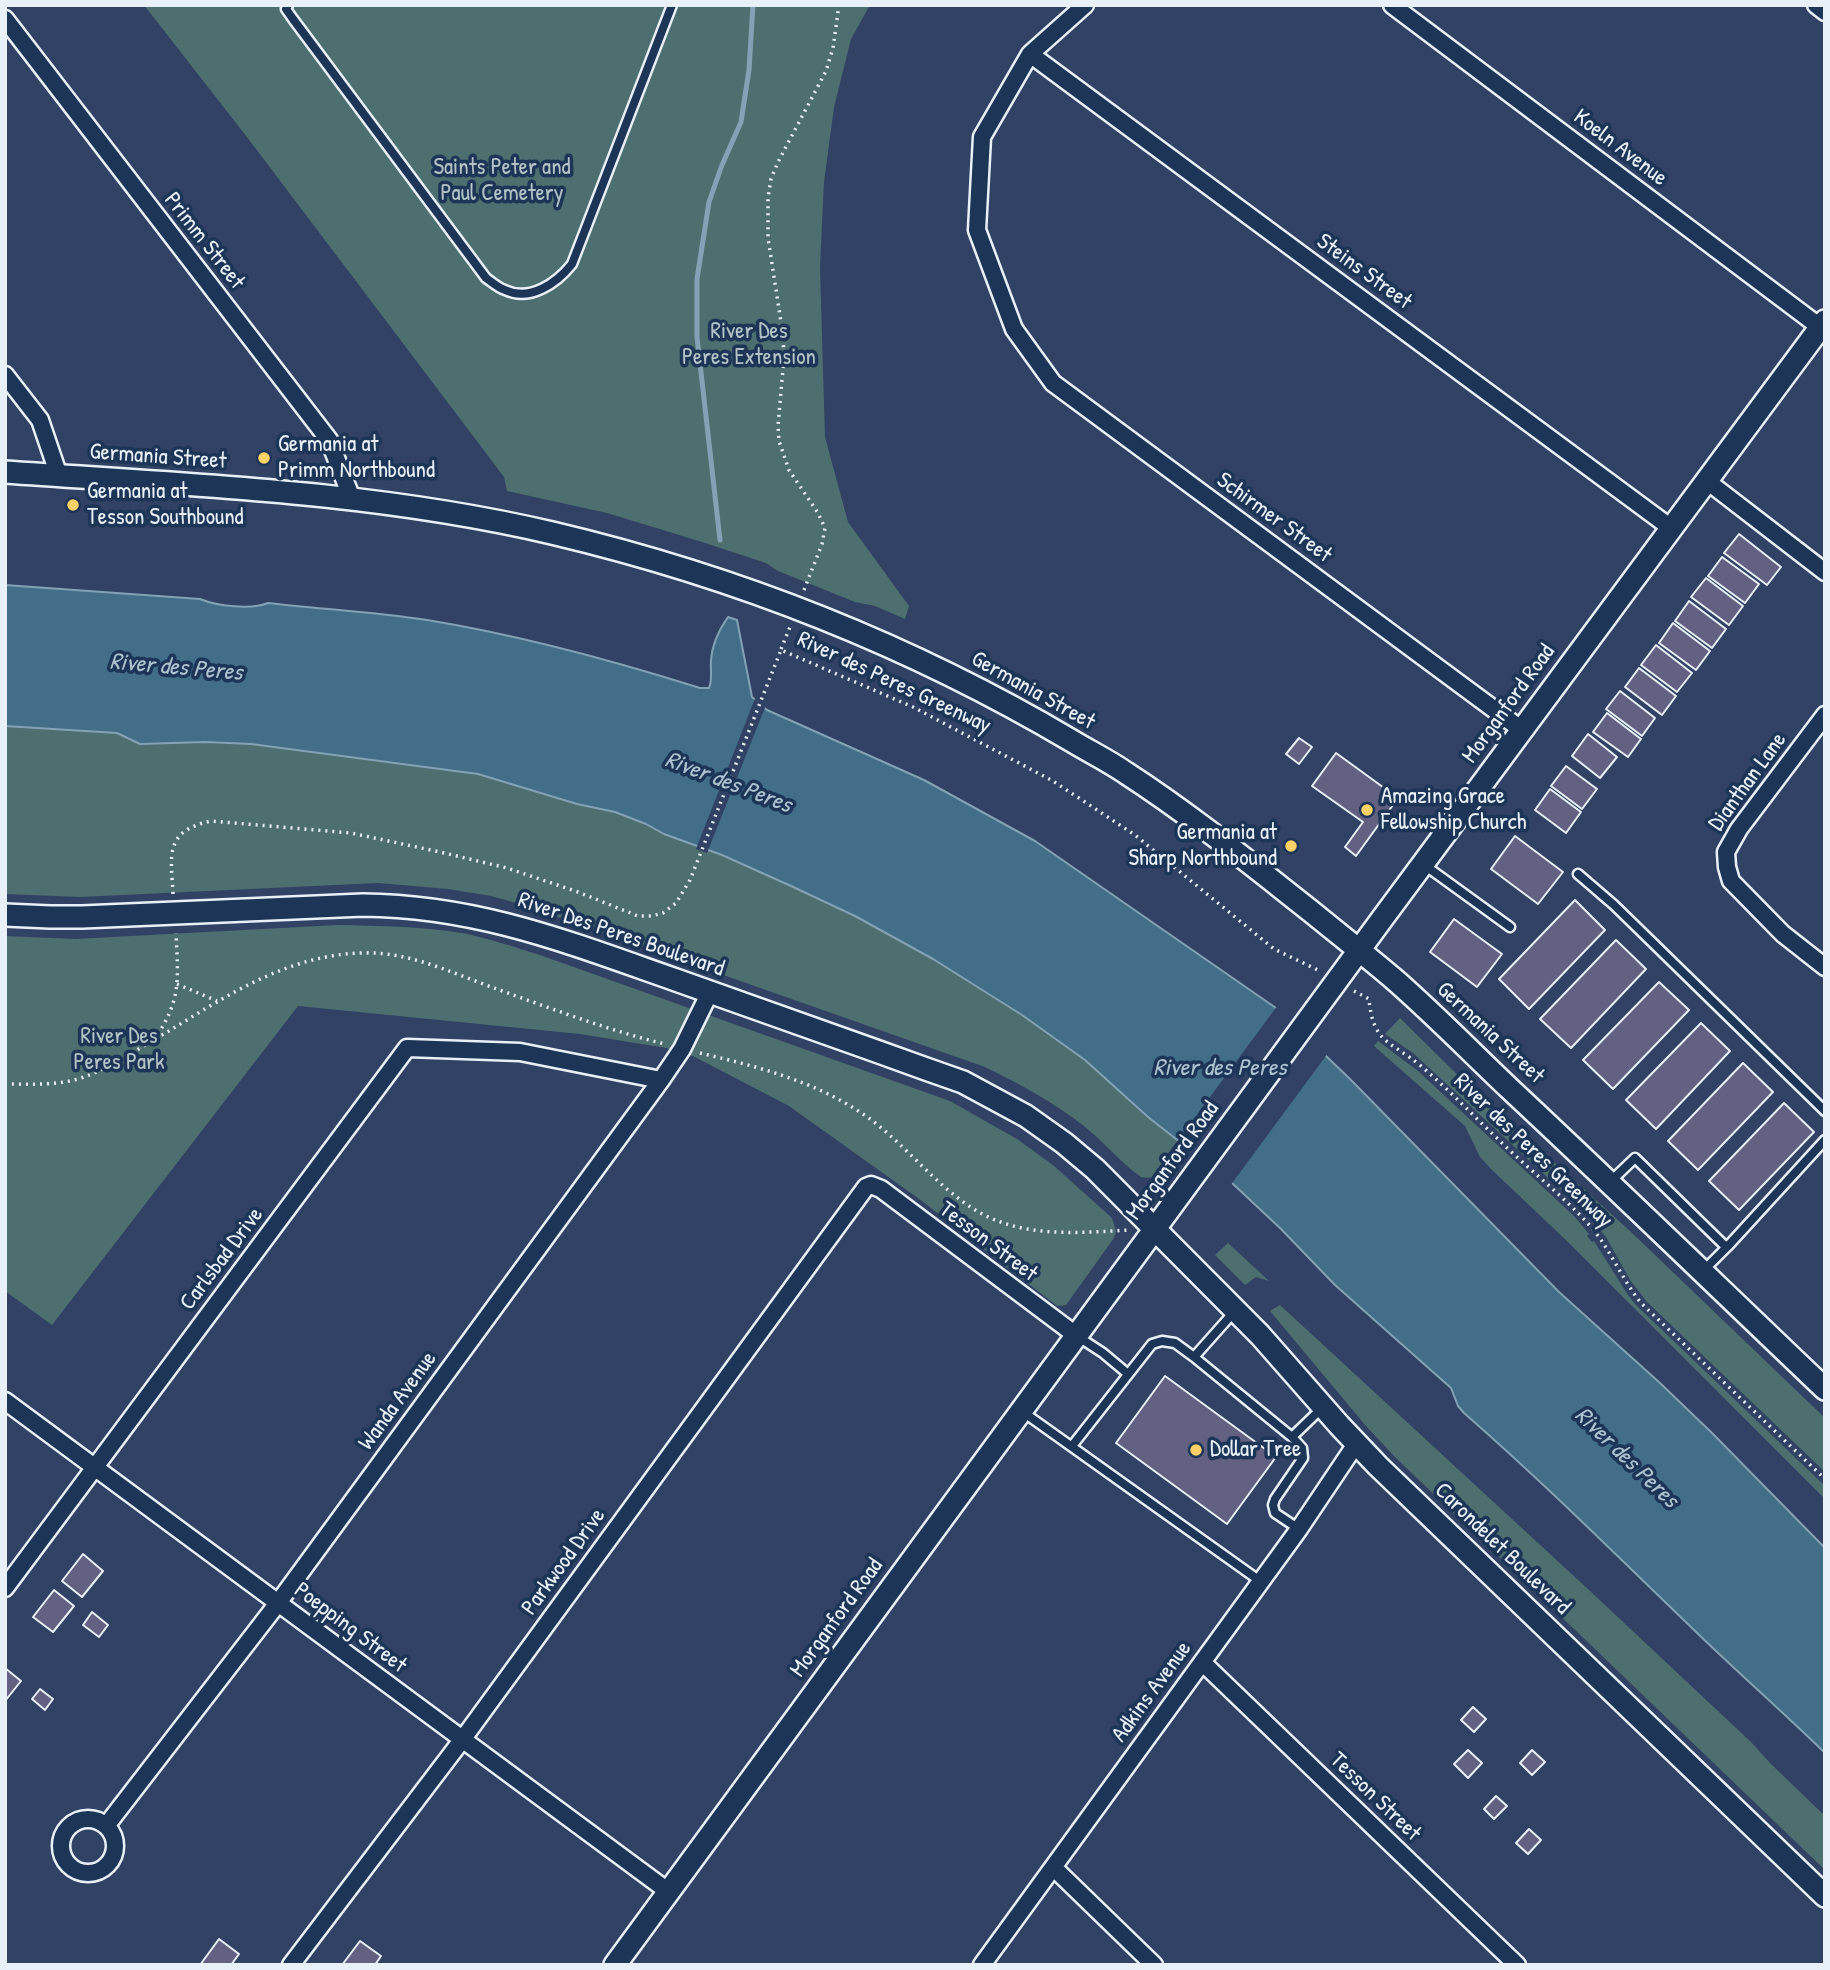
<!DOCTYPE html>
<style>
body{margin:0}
#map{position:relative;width:1830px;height:1970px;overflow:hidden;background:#324264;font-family:"Patrick Hand",sans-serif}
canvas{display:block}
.frame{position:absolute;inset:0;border:7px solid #e8f1f8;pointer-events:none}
</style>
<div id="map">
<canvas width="1830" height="1970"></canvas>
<div class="frame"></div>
</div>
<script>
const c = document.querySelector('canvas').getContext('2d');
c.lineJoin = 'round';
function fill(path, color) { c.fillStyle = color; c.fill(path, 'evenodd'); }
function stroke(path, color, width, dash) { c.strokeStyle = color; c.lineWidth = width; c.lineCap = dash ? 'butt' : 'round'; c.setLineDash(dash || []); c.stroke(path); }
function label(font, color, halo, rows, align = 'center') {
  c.font = font + ' "Patrick Hand",sans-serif'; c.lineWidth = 7; c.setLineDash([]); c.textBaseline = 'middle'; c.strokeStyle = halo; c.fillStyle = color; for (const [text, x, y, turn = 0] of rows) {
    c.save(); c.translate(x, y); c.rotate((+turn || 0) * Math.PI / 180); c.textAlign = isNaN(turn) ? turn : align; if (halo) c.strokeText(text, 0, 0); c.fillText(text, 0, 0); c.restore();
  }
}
fill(new Path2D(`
 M144,5H870L851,39L834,107L824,182L820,267L825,437L848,522L909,606L905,619L875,606L855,602L778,571L766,563L702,542L607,513L507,491L504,477L250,141Z
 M5,726L117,733L131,741L251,744L478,774L577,804L615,812L646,824L664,834L722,855L791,886L855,916L933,959L1022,1015L1085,1060L1148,1117L1178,1140L1166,1156L1170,1161C1162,1172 1156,1180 1141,1177C1120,1162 1104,1142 1084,1126C1053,1102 1020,1084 985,1067L527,906L491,896L448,889L378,883L80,897L5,894Z
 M337,925C379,926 420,926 462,933C488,938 514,947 540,955L950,1101L1017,1139L1053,1165L1112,1218L1116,1231L1114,1238L1066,1305L1057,1306L922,1201L789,1106L693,1056L666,1048L580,1034L298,1006L52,1325L5,1291V936L75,939Z
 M1400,1018L1499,1116L1554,1162L1630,1231L1825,1418V1472L1647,1302L1630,1280L1606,1237L1590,1219L1572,1200L1413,1053L1385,1034Z
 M1378,1041L1418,1071L1575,1217L1589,1234L1587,1236L1592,1242L1594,1241L1628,1295L1636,1305L1825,1486V1499L1568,1242L1492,1170L1480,1157L1465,1126L1374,1046Z
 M1228,1243L1269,1281L1256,1277L1245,1285L1215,1255Z
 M1280,1305L1589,1590L1751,1742L1771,1764L1825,1816V1870L1394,1456L1366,1426L1270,1311Z`), '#4d6f6f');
const water = new Path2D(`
 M5,585L200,599C217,606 251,610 268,603C320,609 374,612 427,620C520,635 611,660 700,688H709C713,679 710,670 711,660C712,644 719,630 728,617L737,620L752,697L767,710L924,780L1035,841L1276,1008L1350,1079L1559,1292L1660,1383L1712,1433L1825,1548V1753C1782,1711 1736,1671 1693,1629C1617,1556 1543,1482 1464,1413L1458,1406L1451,1388L1335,1285L1281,1229L1232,1183L1148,1117L1085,1060L1022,1015L933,959L855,916L791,886L722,855L664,834L646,824L615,812L577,804L478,774L251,744L205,742L140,744L117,733L5,726Z`);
fill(water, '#426e88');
stroke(water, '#84a2b5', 2);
fill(new Path2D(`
 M756,696L766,705L707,853L696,849Z
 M1278,1005L1328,1053L1230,1186L1176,1143Z`), '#324264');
stroke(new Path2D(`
 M720,540L697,337V279L709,202L722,165L741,122L749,70L753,5`), '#84a2b5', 5);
const building = new Path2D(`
 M1739,534L1781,567L1767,585L1724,553Z
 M1722,557L1759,584L1745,603L1708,576Z
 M1706,578L1743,606L1729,625L1691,597Z
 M1689,601L1726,629L1712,648L1675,621Z
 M1673,623L1710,651L1696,670L1659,643Z
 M1656,645L1692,673L1677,692L1641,665Z
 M1639,668L1676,696L1662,715L1625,687Z
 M1620,691L1655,718L1642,736L1606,709Z
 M1607,713L1641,739L1628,757L1593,732Z
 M1588,734L1617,757L1600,778L1572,756Z
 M1299,738L1312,747L1299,764L1286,754Z
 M1336,753L1398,798L1356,856L1345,847L1363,822L1312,786Z
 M1566,766L1597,789L1582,809L1551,786Z
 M1550,789L1581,812L1566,833L1535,810Z
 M1515,836L1563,872L1538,904L1491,869Z
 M1575,900L1605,930L1529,1009L1499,979Z
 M1454,919L1502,954L1477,987L1430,952Z
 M1616,940L1646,969L1571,1048L1540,1019Z
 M1659,982L1689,1010L1613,1089L1583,1060Z
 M1701,1023L1730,1051L1656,1129L1626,1100Z
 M1743,1063L1773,1092L1698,1170L1668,1141Z
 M1784,1103L1814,1132L1739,1210L1709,1181Z
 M1165,1376L1276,1457L1227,1524L1116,1443Z
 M83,1554L103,1571L82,1597L62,1581Z
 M54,1590L74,1606L53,1632L33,1617Z
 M92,1612L108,1625L99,1637L83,1625Z
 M5,1668L21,1681L5,1701Z
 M40,1689L53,1699L45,1710L32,1699Z
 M1473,1707L1486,1719L1474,1732L1461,1720Z
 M1468,1750L1482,1763L1468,1778L1454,1764Z
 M1532,1750L1545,1762L1532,1775L1520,1763Z
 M1496,1796L1507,1806L1494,1819L1484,1809Z
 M1529,1829L1541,1840L1528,1854L1516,1843Z
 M219,1939L239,1954L231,1965H200Z
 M360,1941L381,1956L375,1965H342Z`);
fill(building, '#636182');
stroke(building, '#e8f1f8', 2);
const lane = new Path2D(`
 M288,5L286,9L293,19L486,278C492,282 498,288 505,290C530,302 557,283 572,264L672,5
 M1423,864L1510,927
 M1578,874L1614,905L1825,1111
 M1610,1182L1635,1158L1724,1245L1728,1246L1825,1140
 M1703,1271L1728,1246
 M1077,1336L1103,1353L1128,1374
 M1194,1357L1234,1312
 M1023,1412L1260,1581
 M1292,1437L1323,1407
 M1072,1446L1152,1344L1162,1341L1175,1343L1194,1357L1292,1437L1302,1448L1303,1458L1275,1499L1273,1505L1275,1513L1299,1529`);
const street = new Path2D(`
 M1085,5L1030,54L982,137L977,230L1014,329L1053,383L1522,730
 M1392,5L1820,327
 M1816,5L1825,12
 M5,19L329,440L352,499
 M1030,54L1671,528
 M5,375L40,420L59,476
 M1707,481L1825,572
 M1825,715L1739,829L1726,852L1727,867L1731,881L1783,934L1825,967
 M5,1401L669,1892
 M5,1588L407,1048L520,1052L661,1080
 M1202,1662L1517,1965
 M61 1846a27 27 0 1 1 54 0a27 27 0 1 1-54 0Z
 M106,1826L278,1603L661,1080L682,1049L710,992
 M1054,1868L1154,1965
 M291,1965L462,1740L866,1187L871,1185L881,1189L1077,1336
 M982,1965L1299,1529L1356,1444`);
const secondary = new Path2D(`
 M5,472C188,485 373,491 552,533C734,576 910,645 1072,741C1090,752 1109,761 1126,773C1191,815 1252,865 1313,913C1340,935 1368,957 1395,980C1435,1015 1472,1053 1510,1089C1616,1188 1720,1289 1825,1389
 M5,915L50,917H82L363,905C478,906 570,943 676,980C760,1010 843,1039 926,1069L963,1082L1026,1116L1064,1143L1095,1169L1260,1335L1340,1426L1378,1466L1825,1896
 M615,1965L1382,919L1825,321`);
stroke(lane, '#e8f1f8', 13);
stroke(street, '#e8f1f8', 21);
stroke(secondary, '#e8f1f8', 26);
stroke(new Path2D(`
 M804,590L822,544L825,528L818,513L789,470L779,441L778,426L784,357L783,335L768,238V198L771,179L778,162L826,71L833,48L839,5
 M781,649L790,627
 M173,894C171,855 164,831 211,821L351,833L440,852L507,868L578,892L638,916H651L663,913L676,903L690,880L781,650L913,707L1053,781L1135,835L1274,949L1320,971
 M177,984L217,1001
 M1354,991L1369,999C1373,1044 1391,1041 1421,1066C1455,1095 1485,1128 1518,1158C1543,1181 1569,1202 1592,1228C1611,1251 1622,1279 1641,1303L1825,1479
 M154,1040C182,999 178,980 176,933
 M700,1053C755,1066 811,1080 860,1112C900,1138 929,1179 969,1206C1017,1239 1075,1233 1130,1230
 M5,1084C31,1084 59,1086 84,1077C109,1068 131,1053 154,1040C219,1001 283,955 362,953C408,951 452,973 494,988C550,1008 607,1030 665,1044`), '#e8f1f8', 3.5, [2, 5]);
stroke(lane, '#1d3557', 8);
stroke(street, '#1d3557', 16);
stroke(secondary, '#1d3557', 21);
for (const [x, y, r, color] of [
 [264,458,7,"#ffd166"],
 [73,505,7,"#ffd166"],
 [1367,810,7,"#ffd166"],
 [1291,846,7,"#ffd166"],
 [1196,1450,7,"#ffd166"]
]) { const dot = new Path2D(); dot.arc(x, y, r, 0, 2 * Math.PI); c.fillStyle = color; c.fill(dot); stroke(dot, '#1d3557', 2.5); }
label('23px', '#e8f1f8', '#1d3557', [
 ["Koeln Avenue",1620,148,37],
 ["Primm Street",204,241,52],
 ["Steins Street",1364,272,36],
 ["Germania Street",158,457,4],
 ["Schirmer Street",1274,518,36],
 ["River des Peres Greenway",894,683,25],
 ["Germania Street",1033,691,29],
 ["Morganford Road",1509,704,-54],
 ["Dianthan Lane",1748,782,-54],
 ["River Des Peres Boulevard",621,935,19],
 ["Germania Street",1490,1033,43],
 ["River des Peres Greenway",1533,1151,44],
 ["Morganford Road",1173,1161,-54],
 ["Tesson Street",988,1242,37],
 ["Carlsbad Drive",222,1259,-53],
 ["Wanda Avenue",398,1401,-54],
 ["Carondelet Boulevard",1502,1549,44],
 ["Parkwood Drive",564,1562,-54],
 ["Morganford Road",837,1618,-54],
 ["Poepping Street",350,1628,37],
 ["Adkins Avenue",1152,1692,-54],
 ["Tesson Street",1375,1797,44]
]);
label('23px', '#b2c4c8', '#1d3557', [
 ["Saints Peter and",502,168],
 ["Paul Cemetery",502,194],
 ["River Des",749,332],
 ["Peres Extension",749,358],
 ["River Des",119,1037],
 ["Peres Park",119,1063]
]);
label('23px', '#e8f1f8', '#1d3557', [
 ["Germania at",278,445],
 ["Primm Northbound",278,471],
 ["Germania at",87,492],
 ["Tesson Southbound",87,518],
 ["Amazing Grace",1381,797],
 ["Fellowship Church",1381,823],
 ["Germania at",1277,833,"right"],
 ["Sharp Northbound",1277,859,"right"],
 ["Dollar Tree",1210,1450]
], 'left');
label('italic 24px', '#aec3d1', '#1d3557', [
 ["River des Peres",176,668,5],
 ["River des Peres",728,783,21],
 ["River des Peres",1220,1069],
 ["River des Peres",1626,1458,44]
]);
</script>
